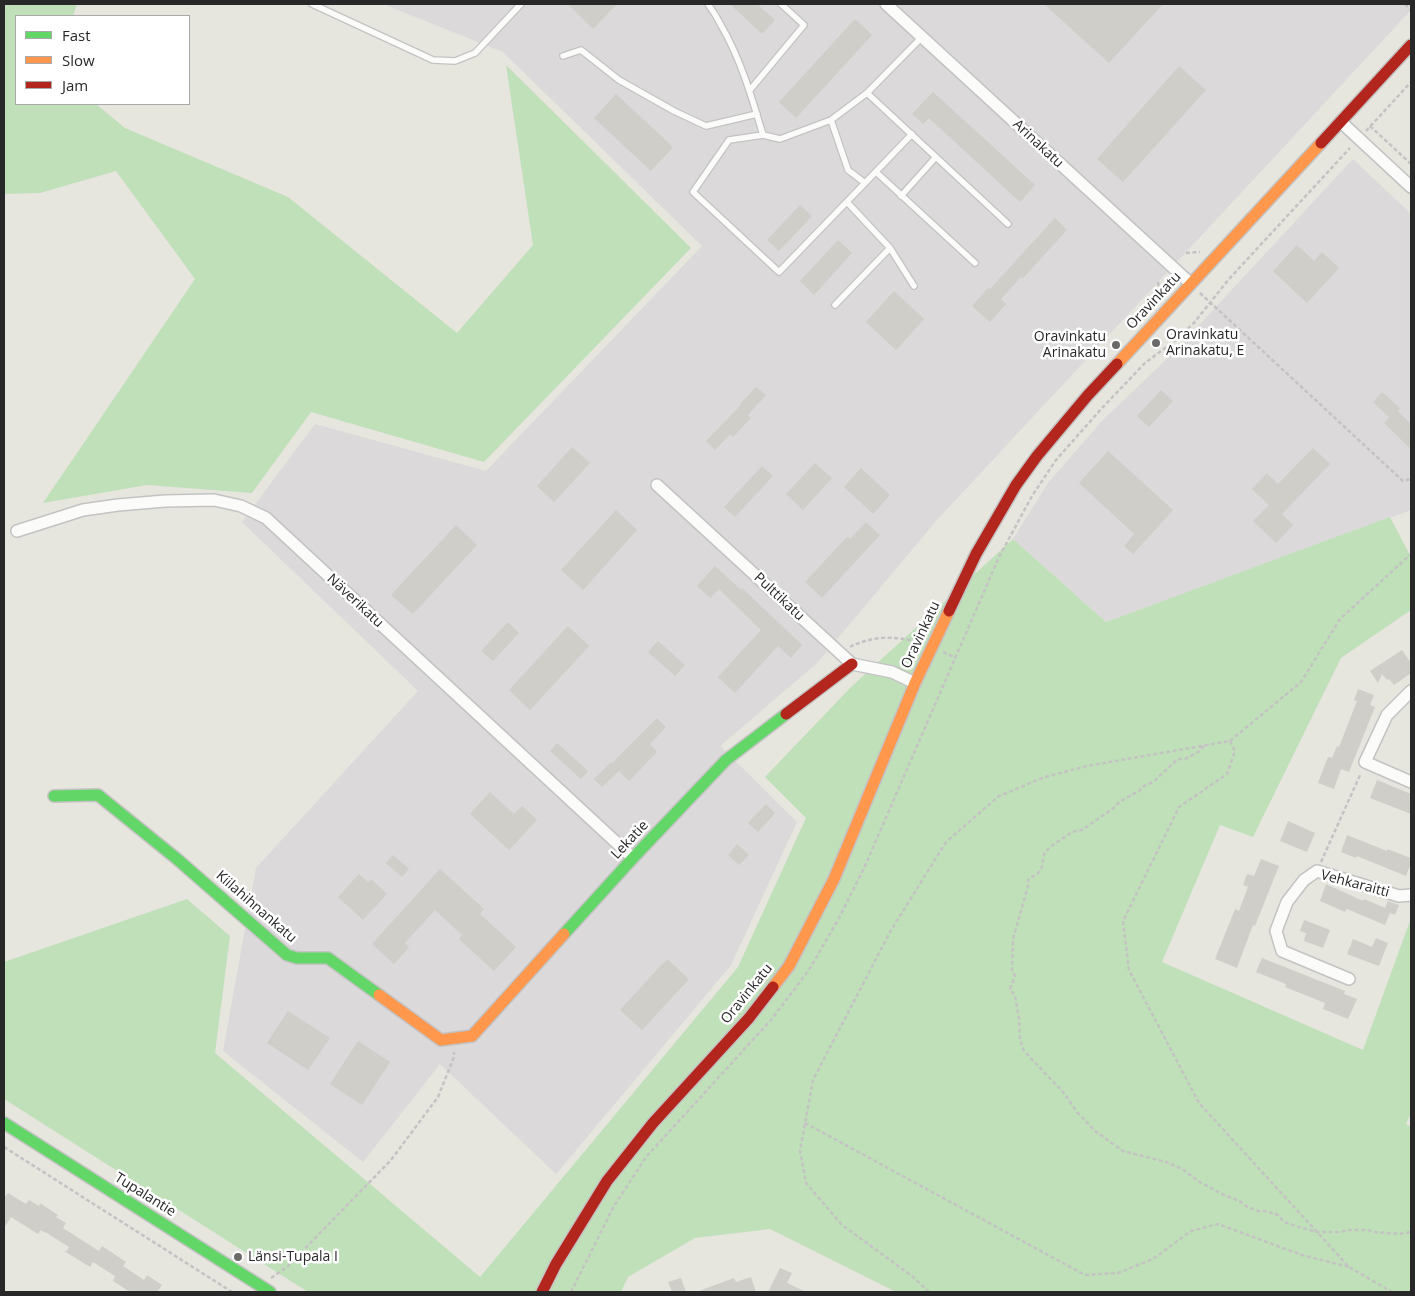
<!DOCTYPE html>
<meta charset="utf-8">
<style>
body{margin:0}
#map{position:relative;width:1415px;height:1296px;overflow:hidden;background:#e6e5de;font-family:"Open Sans",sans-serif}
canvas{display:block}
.frame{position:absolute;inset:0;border:5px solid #282828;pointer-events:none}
.legend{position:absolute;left:15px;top:15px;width:175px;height:90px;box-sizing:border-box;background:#fff;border:1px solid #a9a9a9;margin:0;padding:6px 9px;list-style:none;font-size:15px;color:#282828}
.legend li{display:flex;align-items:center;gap:10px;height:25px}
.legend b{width:25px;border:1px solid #a9a9a9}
</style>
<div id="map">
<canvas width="1415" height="1296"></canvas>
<div class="frame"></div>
<ul class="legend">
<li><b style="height:6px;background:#63d668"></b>Fast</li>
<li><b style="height:6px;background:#ff974d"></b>Slow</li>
<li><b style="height:6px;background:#b3261e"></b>Jam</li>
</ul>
</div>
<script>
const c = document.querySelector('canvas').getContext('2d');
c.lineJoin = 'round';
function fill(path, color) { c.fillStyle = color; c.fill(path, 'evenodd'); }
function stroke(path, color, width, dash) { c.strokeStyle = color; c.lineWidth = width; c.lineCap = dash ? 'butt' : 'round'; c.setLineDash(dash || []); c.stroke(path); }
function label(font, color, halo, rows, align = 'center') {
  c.font = font + ' "Open Sans",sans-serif'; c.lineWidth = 5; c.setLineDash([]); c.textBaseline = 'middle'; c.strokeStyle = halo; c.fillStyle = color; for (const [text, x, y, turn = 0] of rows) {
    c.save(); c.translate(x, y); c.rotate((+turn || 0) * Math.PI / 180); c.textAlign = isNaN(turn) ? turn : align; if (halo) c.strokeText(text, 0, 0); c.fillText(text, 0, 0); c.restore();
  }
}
fill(new Path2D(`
 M383,4H1411V10L937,520L817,663L720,746L797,822L731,965L556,1174L440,1064L363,1162L223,1051L256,868L418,691L242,522L315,424L486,471L702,246L503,52Z
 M1353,159L1411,214V510L1106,622L1013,539L1048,483L1102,421L1177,349Z`), '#dbd9d9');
fill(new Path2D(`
 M4,4H77L73,16H16V104H96L125,128L288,197L457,333L533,245L506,65L691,248L484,462L311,412L252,493L147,485L43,503L195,279L116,171L40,193L4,194Z
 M1390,517L1411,557V610L1341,658L1253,837L1220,825L1162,962L1363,1050L1411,918V1113L1406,1124L1411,1127V1292H896L770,1229L695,1238L628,1277L621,1292H308L4,1099V962L187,899L230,936L215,1053L480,1277L738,967L806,818L765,777L851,687L1013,539L1106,622Z`), '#c0e0ba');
fill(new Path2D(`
 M568,4H617L593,29Z
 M730,4H757L775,20L762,34Z
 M1044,4H1163L1109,63Z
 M855,19L872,35L796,118L779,102Z
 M1179,66L1206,90L1123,182L1097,159Z
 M933,92L1035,185L1020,202L929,118L923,124L912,114Z
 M616,94L673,147L651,171L594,118Z
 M800,205L812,216L779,251L767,240Z
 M1055,218L1067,230L1023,278L1021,277L1001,299L1006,304L990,322L972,306L988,288L990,289Z
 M838,240L852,253L814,295L800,281Z
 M1297,245L1314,261L1322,252L1339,268L1307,303L1273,271Z
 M894,291L924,319L896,350L866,322Z
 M756,387L766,395L748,415L751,418L733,437L730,434L715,450L706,441L741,405L740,404Z
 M1161,390L1173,401L1149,427L1137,416Z
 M1382,392L1400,408L1398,411L1411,424V449L1384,423L1389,417L1373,402Z
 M572,447L590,463L554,502L537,486Z
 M1313,448L1330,464L1282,514L1293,525L1276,543L1253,521L1269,505L1252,489L1267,473L1278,484Z
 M1108,451L1173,510L1133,554L1124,546L1134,534L1079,483Z
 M815,463L832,478L803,510L786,494Z
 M762,466L773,476L735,517L724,507Z
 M861,468L890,495L873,514L844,487Z
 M616,510L637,530L583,590L561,570Z
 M866,522L880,535L822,598L805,582L847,537L850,539Z
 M456,525L477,545L413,614L391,595Z
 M715,566L741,590L742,588L802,645L791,658L778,646L735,693L718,677L761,630L719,589L710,598L697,586Z
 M508,622L519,633L493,661L481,651Z
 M568,626L589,646L530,710L509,690Z
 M658,641L685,665L675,676L648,652Z
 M1402,650L1411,663V673L1394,685L1389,679L1387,680L1382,674L1378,683L1370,671Z
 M1358,689L1374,695L1370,705L1375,707L1349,772L1341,769L1334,789L1318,783L1328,757L1332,758L1337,746L1339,747L1357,701L1354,700Z
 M657,718L666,727L650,744L657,752L629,781L619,771L602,787L594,779L611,762L612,763Z
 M557,743L588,771L581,779L550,751Z
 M1377,780L1411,794V814L1370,798Z
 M490,792L514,814L522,806L537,820L509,850L470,814Z
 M766,804L775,813L758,832L748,823Z
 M1288,821L1315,833L1307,852L1280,841Z
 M1347,835L1387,851V849L1411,858V863L1406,876L1357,856L1356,858L1341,852Z
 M737,844L749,855L739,865L728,855Z
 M393,855L409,869L402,877L386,863Z
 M1261,859L1279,866L1255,926L1253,925L1237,968L1215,959L1235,909L1239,911L1248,887L1243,885L1247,874L1254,876Z
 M440,869L484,909L480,914L516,947L494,971L459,939L462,935L435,910L405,943L409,947L394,964L372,944Z
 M359,874L368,882L371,879L387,894L363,920L338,897Z
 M1326,884L1363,901L1364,899L1385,908L1388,901L1399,905L1395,915L1390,913L1385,925L1347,909L1345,912L1320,901Z
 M1304,920L1330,930L1323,948L1304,941L1306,933L1300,931Z
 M1376,938L1388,943L1379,966L1347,954L1353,939L1372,947Z
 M1262,958L1345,991L1344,994L1357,999L1348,1019L1323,1009L1325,1003L1285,987L1286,984L1256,972Z
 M667,959L689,979L642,1030L620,1010Z
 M288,1011L330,1038L308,1070L267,1043Z
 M358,1041L390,1062L362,1105L330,1084Z
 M8,1193L26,1204L29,1200L39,1206L40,1203L58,1215L56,1217L66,1223L63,1228L99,1251L102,1246L126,1262L123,1266L144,1280L147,1275L162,1285L157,1292H130L113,1281L115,1276L93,1262L90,1267L64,1251H67L69,1247L45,1232V1233L41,1230L38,1234L11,1217L4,1228V1198Z
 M780,1268L792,1273L787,1283L806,1292H768Z
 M751,1277L756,1292H699V1291L734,1278L736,1282Z
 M681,1278L686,1292H672L668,1282Z`), '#cfcec9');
const lane = new Path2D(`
 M312,4L433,60L455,61L475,53L521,4
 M708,4C713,11 718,19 722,27C741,60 752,98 763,135L780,139L831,120L867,93L922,37
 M563,56L581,50L619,80L674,111L706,126L757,114
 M750,90L804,25L781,4
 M867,93L1008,224
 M831,120L848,170L865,183L912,134
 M763,135L729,140L693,192L779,272L865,183
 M876,172L975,263
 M901,196L936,157
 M847,202L890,248L914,286
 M835,305L890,248`);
const street = new Path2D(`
 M886,4L1190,283
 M1341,122L1411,187
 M657,485L852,664L892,672L915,683
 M17,531L83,510L118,505L165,501L214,500L241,506L266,518L633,858
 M1411,691L1387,715L1365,762L1411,782
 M1349,979L1282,951L1276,931L1287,902L1304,880L1317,871L1399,896L1411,895`);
const fast = new Path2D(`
 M54,796L98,795L177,859L287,955L297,958H328L379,995
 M564,934L633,858L726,760L786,714
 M4,1123L270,1292`);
const slow = new Path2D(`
 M1117,364L1321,143
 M773,987L789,966L834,879L915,683L949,611
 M379,995L441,1040L472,1036L564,934`);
const jam = new Path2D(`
 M1321,143L1411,45
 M949,611L976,554L1016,485L1037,456L1088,395L1117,364
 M786,714L852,664
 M542,1292L556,1264L607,1181L653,1123L749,1018L773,987`);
stroke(lane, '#c4c3c3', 8);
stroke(street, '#c4c3c3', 14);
stroke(fast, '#c4c3c3', 14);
stroke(slow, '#c4c3c3', 14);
stroke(jam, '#c4c3c3', 14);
stroke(new Path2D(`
 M1405,4L1411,10
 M1370,126L1411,164
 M1366,131L1411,82
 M1186,253L1200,252
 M1158,282L1160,295
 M1200,293L1403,481L1411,479
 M850,647C871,636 897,635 920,643
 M943,652L956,658
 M1230,741L1235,751L1227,774L1179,807L1123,921L1129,970L1199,1103L1349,1267L1392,1292
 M1204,746L1198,752L1185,759H1178L1153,782L1144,786L1139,791L1119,802L1115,807L1082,830L1072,832L1050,847L1044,854L1042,867L1038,873L1028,880V886L1013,939L1012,970L1015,976L1010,989L1015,996L1019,1018L1020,1040L1024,1051L1064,1093L1077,1112L1095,1131L1123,1151L1166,1162L1182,1169L1200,1182L1222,1194L1241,1202L1246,1206L1258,1211H1266L1278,1215L1284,1222L1302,1228L1317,1232H1339L1350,1230H1368L1375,1232L1399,1234L1411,1232
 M1321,862L1361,773
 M805,1123L1085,1275L1118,1273L1153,1259L1191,1231L1218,1224L1302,1255L1349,1267
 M4,1147L232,1292
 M271,1278L288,1266L391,1160L438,1097L454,1057V1052
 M571,1292L614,1206L646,1157L771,1020L809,970L838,920L865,866L999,557L1032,496L1056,460L1102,408L1145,363L1172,343L1193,324L1229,279L1350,148
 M929,1292L912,1276L842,1225L806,1183L800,1151L813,1080L890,932L946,842L999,796L1045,777L1087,766L1230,741L1301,682L1340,619L1411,554`), '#c4c3c3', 2.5, [4, 2.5]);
stroke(lane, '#fbfbfa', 5.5);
stroke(street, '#fbfbfa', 11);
stroke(fast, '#63d668', 11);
stroke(slow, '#ff974d', 11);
stroke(jam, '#b3261e', 11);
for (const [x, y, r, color] of [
 [1156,343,5,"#6a6a68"],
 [1116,345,5,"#6a6a68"],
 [238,1257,5,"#6a6a68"]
]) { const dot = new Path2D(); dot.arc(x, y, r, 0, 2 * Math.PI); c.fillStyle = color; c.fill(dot); stroke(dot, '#fff', 2); }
label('14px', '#282828', '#fff', [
 ["Arinakatu",1038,144,43],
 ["Oravinkatu",1154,301,-47],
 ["Pulttikatu",779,597,43],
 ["Näverikatu",355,601,43],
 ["Oravinkatu",921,635,-65],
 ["Lekatie",630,840,-47],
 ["Vehkaraitti",1355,884,15],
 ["Kiilahihnankatu",256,907,41],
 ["Oravinkatu",747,994,-51],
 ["Tupalantie",145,1195,32]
]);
label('14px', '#282828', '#fff', [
 ["Oravinkatu",1166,335],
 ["Arinakatu, E",1166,351],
 ["Oravinkatu",1106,337,"right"],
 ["Arinakatu",1106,353,"right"],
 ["Länsi-Tupala I",248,1257]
], 'left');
</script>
